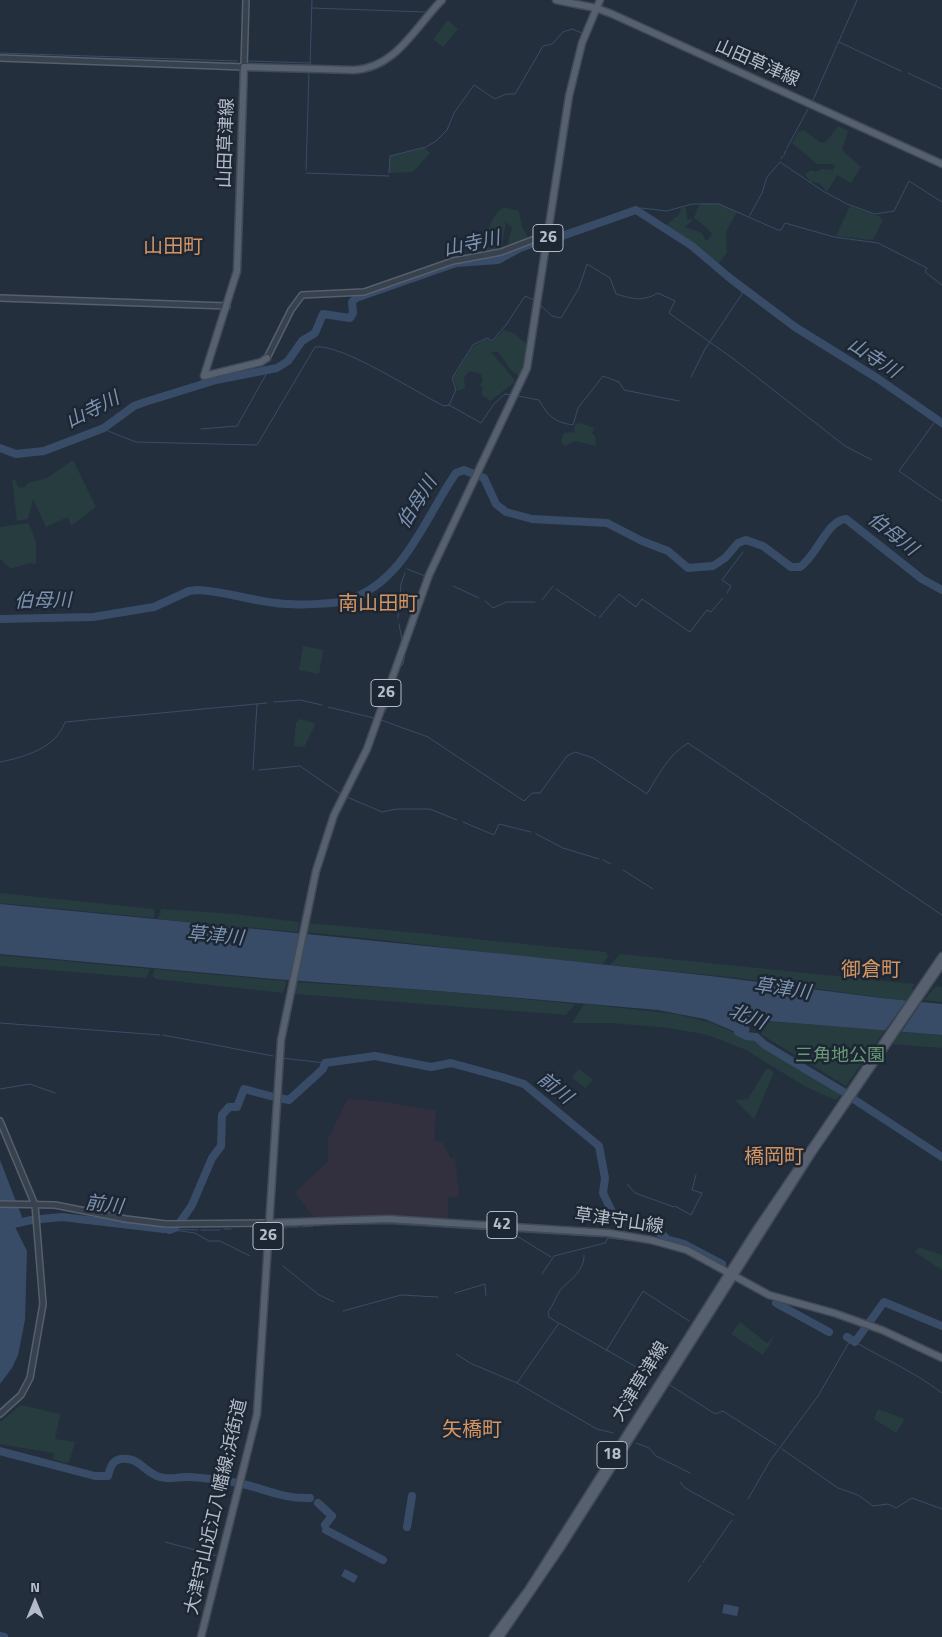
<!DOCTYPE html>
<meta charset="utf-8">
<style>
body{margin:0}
#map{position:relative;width:942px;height:1637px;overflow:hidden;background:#242f3e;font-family:"Titillium Web",sans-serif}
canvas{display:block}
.north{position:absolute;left:10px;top:1577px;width:50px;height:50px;-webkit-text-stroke:4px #1d2633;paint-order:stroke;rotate:0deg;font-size:14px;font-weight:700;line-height:20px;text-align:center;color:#b4bcc9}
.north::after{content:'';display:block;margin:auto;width:18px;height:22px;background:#b4bcc9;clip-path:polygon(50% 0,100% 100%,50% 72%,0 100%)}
</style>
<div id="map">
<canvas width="942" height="1637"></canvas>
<div class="north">N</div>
</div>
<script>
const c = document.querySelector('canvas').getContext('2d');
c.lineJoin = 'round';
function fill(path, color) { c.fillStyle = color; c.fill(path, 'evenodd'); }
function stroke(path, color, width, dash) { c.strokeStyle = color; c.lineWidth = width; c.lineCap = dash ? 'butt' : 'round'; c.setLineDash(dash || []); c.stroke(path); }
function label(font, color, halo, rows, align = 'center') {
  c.font = font + ' "Titillium Web","Noto Sans JP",sans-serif'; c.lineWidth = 5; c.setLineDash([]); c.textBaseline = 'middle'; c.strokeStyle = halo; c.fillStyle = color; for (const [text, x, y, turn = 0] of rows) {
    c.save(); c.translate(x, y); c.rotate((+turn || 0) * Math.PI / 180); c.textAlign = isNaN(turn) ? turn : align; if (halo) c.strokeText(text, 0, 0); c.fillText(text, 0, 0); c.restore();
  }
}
fill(new Path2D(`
 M348,1099L385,1102L436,1111L434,1141L442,1142L451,1159L455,1158L459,1196L448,1198V1219L314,1217L308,1210L295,1193L328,1161V1139Z`), '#32303f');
fill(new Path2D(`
 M448,20L458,29L443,47L433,39Z
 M838,126L848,131L842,150L861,167L851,183L837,175L827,192L819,183L811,182L805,175L810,170L816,172L822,169L833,170L835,166L832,164H817L792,143L798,132L804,130L821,143L826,142Z
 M425,148L430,153L413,172L389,173L390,156Z
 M702,203L719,204L737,212L726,232L727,253L718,264L713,263L704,253L687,242L685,237H679L665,227L675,217H678L681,208L686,207L687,219L693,220L685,227L702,233L705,240H708L712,234C707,227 701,224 694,218L698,207Z
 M850,206L879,216L883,220L873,240L836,236Z
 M504,207L519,211L522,227L529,239L511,247L508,243L512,228L506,222L501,250L487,252L484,249L486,236L490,238L493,236L487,233C491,222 494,213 504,207Z
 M504,330L514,333L527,345L523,370L519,376L512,371L498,352H491L514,379V383L490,401L481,394L483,389L480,385L483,381L481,374L470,371L464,377L465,388L458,391L453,378L472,348L486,339L492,342Z
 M581,423L594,428L592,433L595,436L596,446L576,441L564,446L561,440L564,433L574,432L575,425Z
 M73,460L96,507L71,526L68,517L46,527L33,499L28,519L17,521L12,479L15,480L18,487L23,488L28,483L47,478Z
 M29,523L36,543V564C25,561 20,569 10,568L0,559V527Z
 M303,646L323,650L319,674L299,670Z
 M299,719L314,723L315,725L304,747L294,746L296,722Z
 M0,893L154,909V918L0,903Z
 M161,909L234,914L299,922L298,932L158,919Z
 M308,923C408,931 507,943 607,952L606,955H609L603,964C503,956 405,941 305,932Z
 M620,954L914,984V986H912L913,991L906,1001L738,978L610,965Z
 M0,955L150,969L146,978L0,966Z
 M154,969L273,980L287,981L283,993L156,979L153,976Z
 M294,982L438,991L575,1004L566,1015L295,994Z
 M936,986L942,987V1002L924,1000Z
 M584,1004L676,1014L712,1023L746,1038L753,1037L761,1045L841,1094L837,1099H833L806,1087L746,1050L708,1035L669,1028L612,1023H572Z
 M762,1021L885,1030L846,1086L762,1035L761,1029L766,1024Z
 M901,1032L942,1035V1048L893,1044Z
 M767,1068L774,1072L754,1119L735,1100L748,1099Z
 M579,1069L593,1080L585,1088L572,1077Z
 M919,1247L942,1255V1270L915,1252Z
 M740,1322L767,1343L776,1334L763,1355L731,1334Z
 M21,1405L60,1414L55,1439L75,1442L69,1462L65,1463L53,1459V1462L54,1453L0,1444V1422Z
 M878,1409L905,1419L896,1433L874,1419Z`), '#263c3f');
fill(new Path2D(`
 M0,904C231,926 461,949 692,974C775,983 858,997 942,1004V1035L756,1020L747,1023L750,1030L745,1036L705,1019L658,1010L439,991L274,979L0,954Z
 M0,1160L22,1217L15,1227L27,1251L25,1320L18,1355L12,1368L0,1384Z
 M345,1569L358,1576L354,1583L341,1576Z
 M724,1604L739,1607L737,1616L722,1613Z`), '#394c67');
fill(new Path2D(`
 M908,998L923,1000L900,1034L884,1032Z`), '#242f3e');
stroke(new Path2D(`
 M312,8L425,12
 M839,42L901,71
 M0,53L237,61
 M249,61L309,63
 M310,65L312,0
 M908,73L942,89
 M813,100L857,0
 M787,148L808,109
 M784,155L786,150
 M781,159L783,156
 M306,170L309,72
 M306,173L389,176
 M389,173L390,156L426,147L436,141L447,130L454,113L474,85L495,99L506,94H515L543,46L552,44L563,32L572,29L582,33L584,31
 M636,210L641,208L667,211L692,204H719L778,230H781L785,223L834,237L878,243L927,268L925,272L942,285
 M750,215L762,193L767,177L780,162L823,191L847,204L875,214L894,211L909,181L942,202
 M539,304L552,316L561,318L579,288L587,264L610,278L616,294C633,299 642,302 658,293L675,301L669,313L735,360L845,446L872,460
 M691,377L705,349L742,294L741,286
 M518,396L539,400C548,416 554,422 573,425L578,408L603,376L619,382L624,390L679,401
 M449,405L481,423L494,404L505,394L512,395
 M934,423L899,471L942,501
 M105,427L108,431L136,442L257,445L315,347C341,343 417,393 444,406L449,405L456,390L452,378L473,345L487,338L492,341L506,325L525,296L534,300
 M201,429L237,426L268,371
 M407,569L425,576
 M453,586L479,598
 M556,589L596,616
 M727,593L731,586L722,580L743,552
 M542,600L553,586
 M485,601L493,608L506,602H535
 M398,618L401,584L405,573
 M599,618L619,594L636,607L642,599L690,632L707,610L711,612L723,598
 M399,624L402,640
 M274,702L300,700L322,705
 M328,707L374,718
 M381,717L387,708L399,668L403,664L405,652
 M381,720L428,737L524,801L532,793H540L567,756L575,752L593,758L647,794C657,777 670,753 688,743L942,915
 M0,762C25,757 56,748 65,722L267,703
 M253,770L257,704
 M259,770L300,766L339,793
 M347,797L382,812L397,809H430L457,820
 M463,822L494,835L499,824L531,832
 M536,834L563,848L599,859
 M603,860L611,864
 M623,870L653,889
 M0,1023L160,1035
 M163,1035L273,1056
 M282,1058L325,1063
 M0,1089L30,1084L55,1093
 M627,1184L635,1193L674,1207L675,1206L691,1215L702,1193L692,1190L696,1175
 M341,1224H393L602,1237
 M327,1225L339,1224
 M317,1226L322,1225
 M289,1227H299
 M302,1227L314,1226
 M276,1228H287
 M175,1229L198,1230
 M224,1229H231
 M174,1230L195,1233L209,1241H220L250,1256
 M201,1230H220
 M512,1231V1233L551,1257
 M608,1238L634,1241
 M663,1240H668
 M283,1266L319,1295L334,1302
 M542,1274L554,1256L605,1243L608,1238
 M455,1293L485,1284L486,1296
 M343,1311L401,1295L438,1297
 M558,1323L549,1317L548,1312C553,1306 558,1292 562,1288C571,1280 585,1269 584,1255
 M855,1342C884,1359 915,1372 942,1393
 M606,1351L643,1291L689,1321
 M456,1354L470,1363L517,1383L597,1429L613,1433
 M517,1383L559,1323L654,1377
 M670,1385L715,1414L723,1411L776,1445
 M636,1443L649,1448L656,1456L690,1473
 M782,1449L838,1488L858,1495L873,1506L888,1504L896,1508L912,1498L942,1509
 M680,1482L685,1488L734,1515
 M748,1499L770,1461L818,1396L851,1339
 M165,1542L218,1556
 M703,1562L732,1520
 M688,1582L701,1565`), '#394c67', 1);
stroke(new Path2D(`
 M0,448L16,454L44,451L104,428L134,406L145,402L216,380L277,368L288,361L302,341L315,333L323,314L350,318L353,313L352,302L356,298L456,263L498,260L520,248L557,235L562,236L636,210L692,246L731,279L795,327L877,378L942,423
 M0,619L93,617L154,607L189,591L197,590C227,591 257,603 287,604C299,605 337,604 348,600C405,581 424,519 456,473L464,470L484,478L496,504L506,512L532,519L607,523L642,541L668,551L688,568L713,566L725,558L738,543L746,540L763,546L791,567H800C817,556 827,520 846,519L922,579L942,590
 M738,1032L746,1036L756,1037L765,1045L852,1097
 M279,1098L289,1100L323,1069L325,1063L375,1056L431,1067L451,1063L502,1077L524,1084L599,1146L605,1178L603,1193L613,1214L638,1222L663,1235L668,1240L684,1244L722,1264
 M855,1100L942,1157
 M41,1219L62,1217L164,1229
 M181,1221L192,1205L212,1158L221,1146L222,1115L229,1107H237L244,1089L274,1097
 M0,1227L31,1220
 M169,1230L175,1228
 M776,1303L829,1332
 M847,1337L855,1342L884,1302L942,1326
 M0,1451L95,1476H108C110,1469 112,1460 121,1459C138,1456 145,1473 160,1477C169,1480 178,1477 186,1477C201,1477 217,1480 232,1482C261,1486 279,1499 310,1498
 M318,1503L332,1516L325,1525
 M407,1527L412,1496
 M326,1530L383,1560
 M0,1636L4,1637`), '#394c67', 8);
const minor = new Path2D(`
 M0,58L244,67L246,0
 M0,298L227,306
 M267,358L291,310L302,295L364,292L453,261L501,252L548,234
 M0,1121L35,1205L43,1304L30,1378L21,1395L0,1414
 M0,1204L55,1205L126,1219L166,1224L269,1223`);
const major = new Path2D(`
 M556,0L596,8L612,14L942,164
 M204,376L237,271L244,67L354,70C396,68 415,27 442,0
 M204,376L261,362L267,358
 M269,1223L388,1219L608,1233L651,1240L687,1250L769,1295L834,1313L882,1330L942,1358
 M201,1637L257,1414L281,1040L316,871L334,815L367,749L429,575L527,368L569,96L582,43L600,0
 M493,1637L528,1590L756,1230L942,956
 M500,1637L560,1549L812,1153L942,964`);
stroke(minor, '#565f6c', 8);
stroke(major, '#414a57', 9);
stroke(minor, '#38414e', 5);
stroke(major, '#56606e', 6);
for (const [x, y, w] of [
 [548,238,30],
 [386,693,30],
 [502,1225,30],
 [268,1236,30],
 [612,1455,30]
]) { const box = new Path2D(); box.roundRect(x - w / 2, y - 13.5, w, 27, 4); c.fillStyle = '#1d2633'; c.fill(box); stroke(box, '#b4bcc9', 1); }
label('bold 16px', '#b4bcc9', null, [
 ["26",548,238],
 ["26",386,693],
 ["42",502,1225],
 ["26",268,1236],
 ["18",612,1455]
]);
label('18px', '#b4bcc9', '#1d2633', [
 ["山田草津線",757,64,24],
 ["山田草津線",227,143,-88],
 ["草津守山線",619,1222,8],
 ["大津草津線",641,1382,-58],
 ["大津守山近江八幡線;浜街道",217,1507,-77]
]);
label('18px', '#6b9a76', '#1d2633', [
 ["三角地公園",840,1057]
]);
label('italic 19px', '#7c92b1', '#1d2633', [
 ["山寺川",472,245,-12],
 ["山寺川",873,359,33],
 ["山寺川",93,411,-27],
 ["伯母川",418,503,-58],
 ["伯母川",892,535,38],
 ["伯母川",43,602,-1],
 ["草津川",215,937,5],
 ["草津川",782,990,8],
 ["北川",747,1018,22],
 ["前川",554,1089,38],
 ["前川",104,1206,7]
]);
label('20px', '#d59563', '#1d2633', [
 ["山田町",173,248],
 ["南山田町",378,605],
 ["御倉町",871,971],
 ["橋岡町",774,1158],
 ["矢橋町",472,1431]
]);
</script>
